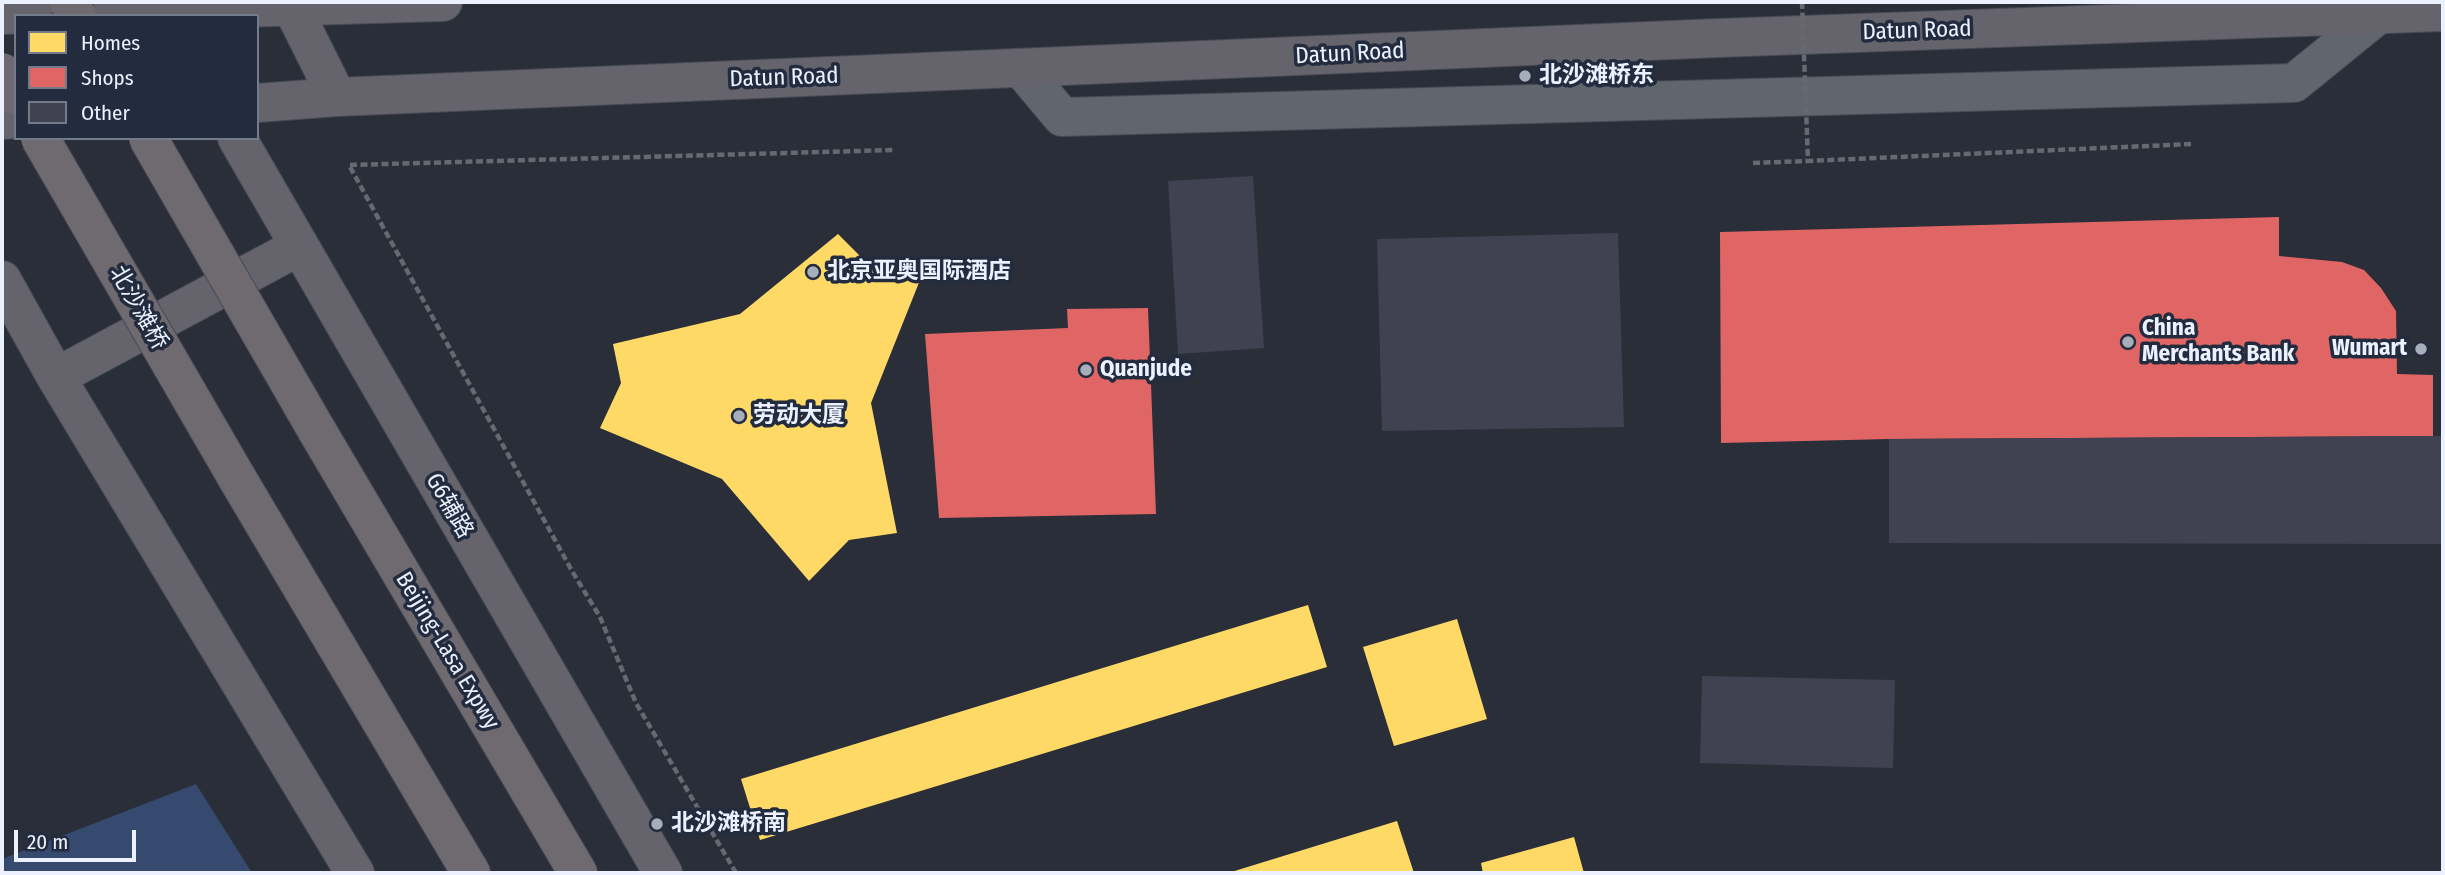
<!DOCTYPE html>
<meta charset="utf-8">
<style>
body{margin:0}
#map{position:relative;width:2445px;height:875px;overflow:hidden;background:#292e39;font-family:"Fira Sans Condensed",sans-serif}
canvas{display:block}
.frame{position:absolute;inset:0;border:4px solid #ebf1fe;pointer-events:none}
.legend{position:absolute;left:14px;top:14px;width:245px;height:126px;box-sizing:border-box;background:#232c3f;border:2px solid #737b8b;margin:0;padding:9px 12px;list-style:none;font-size:21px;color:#ebf1fe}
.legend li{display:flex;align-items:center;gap:14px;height:35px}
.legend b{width:35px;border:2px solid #737b8b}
.scale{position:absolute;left:14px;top:830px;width:122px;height:32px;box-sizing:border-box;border:4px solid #ebf1fe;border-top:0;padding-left:9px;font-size:21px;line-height:24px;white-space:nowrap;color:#ebf1fe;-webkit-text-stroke:5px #232c3f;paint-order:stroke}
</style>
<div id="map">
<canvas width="2445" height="875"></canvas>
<div class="frame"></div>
<ul class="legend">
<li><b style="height:19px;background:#ffd966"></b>Homes</li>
<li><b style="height:19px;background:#e06666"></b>Shops</li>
<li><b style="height:19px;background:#404252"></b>Other</li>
</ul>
<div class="scale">20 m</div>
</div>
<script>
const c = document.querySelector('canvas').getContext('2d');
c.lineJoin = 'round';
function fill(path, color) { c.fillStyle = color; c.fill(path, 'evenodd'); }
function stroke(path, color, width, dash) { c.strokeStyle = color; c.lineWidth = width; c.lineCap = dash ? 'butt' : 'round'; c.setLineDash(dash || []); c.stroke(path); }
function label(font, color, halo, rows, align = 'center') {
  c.font = font + ' "Fira Sans Condensed","Noto Sans SC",sans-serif'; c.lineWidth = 7; c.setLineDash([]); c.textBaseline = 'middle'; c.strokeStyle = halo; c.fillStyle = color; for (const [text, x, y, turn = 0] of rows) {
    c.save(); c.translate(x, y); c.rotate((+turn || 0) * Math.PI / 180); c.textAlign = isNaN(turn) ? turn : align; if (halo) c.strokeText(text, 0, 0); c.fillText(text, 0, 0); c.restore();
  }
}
fill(new Path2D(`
 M196,784L252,873H2V859Z`), '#36496f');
fill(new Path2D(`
 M838,234L875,271L920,280L871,403L897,533L849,540L809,581L722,479L600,428L621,383L613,344L740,314Z
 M1308,605L1327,667L760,840L741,779Z
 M1457,619L1487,719L1394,746L1363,647Z
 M1397,821L1414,873H1228Z
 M1574,837L1584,873H1483L1481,863Z`), '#ffd966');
fill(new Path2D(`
 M2279,217V256L2342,262L2364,270L2381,288L2396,311L2397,374L2433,375V436L1889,439L1721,443L1720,232Z
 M1148,308L1156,514L939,518L925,334L1068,328L1067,309Z`), '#e06666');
fill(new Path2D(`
 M1253,176L1264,348L1178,354L1168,181Z
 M1618,233L1624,427L1382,431L1377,239Z
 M2433,436H2443V544L1889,543V439Z
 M1702,676L1895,680L1893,768L1700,763Z`), '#404252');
const minor = new Path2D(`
 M1021,68L1062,117L2294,83L2379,14`);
const major = new Path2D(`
 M291,5L337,97
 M2,15L443,2
 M257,103L337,97L1718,38L2443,12
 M2,120L16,119
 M237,138L663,873
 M2,280L56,377L355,873
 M56,377L298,247`);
const highway = new Path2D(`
 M316,429L578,873
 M237,478L471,873`);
stroke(minor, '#464b54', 40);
stroke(major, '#464b54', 40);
stroke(highway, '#464b54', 40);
stroke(new Path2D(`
 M1753,163L1808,161
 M736,873L636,703L600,617L572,571L349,165L894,150`), '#656a71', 4.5, [7, 3.5]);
stroke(minor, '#61656d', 38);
stroke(major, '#65636b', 38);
stroke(highway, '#6f6970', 38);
const highwayBridge = new Path2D(`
 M69,2L77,16
 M2,72L16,96
 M40,138L237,478
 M148,138L316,429`);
stroke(highwayBridge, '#464b54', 40, []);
stroke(new Path2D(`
 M1802,2L1808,161L2192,144`), '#656a71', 4.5, [7, 3.5]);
stroke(highwayBridge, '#6f6970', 38);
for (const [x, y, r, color] of [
 [1525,76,7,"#a7adb9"],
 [813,272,7,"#a7adb9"],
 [2128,342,7,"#a7adb9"],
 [2421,349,7,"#a7adb9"],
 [1086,370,7,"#a7adb9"],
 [739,416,7,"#a7adb9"],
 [657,824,7,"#a7adb9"]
]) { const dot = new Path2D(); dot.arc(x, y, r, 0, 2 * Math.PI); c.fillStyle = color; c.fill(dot); stroke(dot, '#232c3f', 2.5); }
label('23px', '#ebf1fe', '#232c3f', [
 ["Datun Road",1917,31,-2],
 ["Datun Road",1350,54,-3],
 ["Datun Road",784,78,-2],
 ["北沙滩桥",138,308,60],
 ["G6辅路",449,506,60],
 ["Beijing-Lasa Expwy",447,651,59]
]);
label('bold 23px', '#ebf1fe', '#232c3f', [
 ["北沙滩桥东",1539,76],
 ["北京亚奥国际酒店",827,272],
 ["China",2142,329],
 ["Merchants Bank",2142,355],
 ["Wumart",2407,349,"right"],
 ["Quanjude",1100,370],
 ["劳动大厦",753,416],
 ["北沙滩桥南",671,824]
], 'left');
</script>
